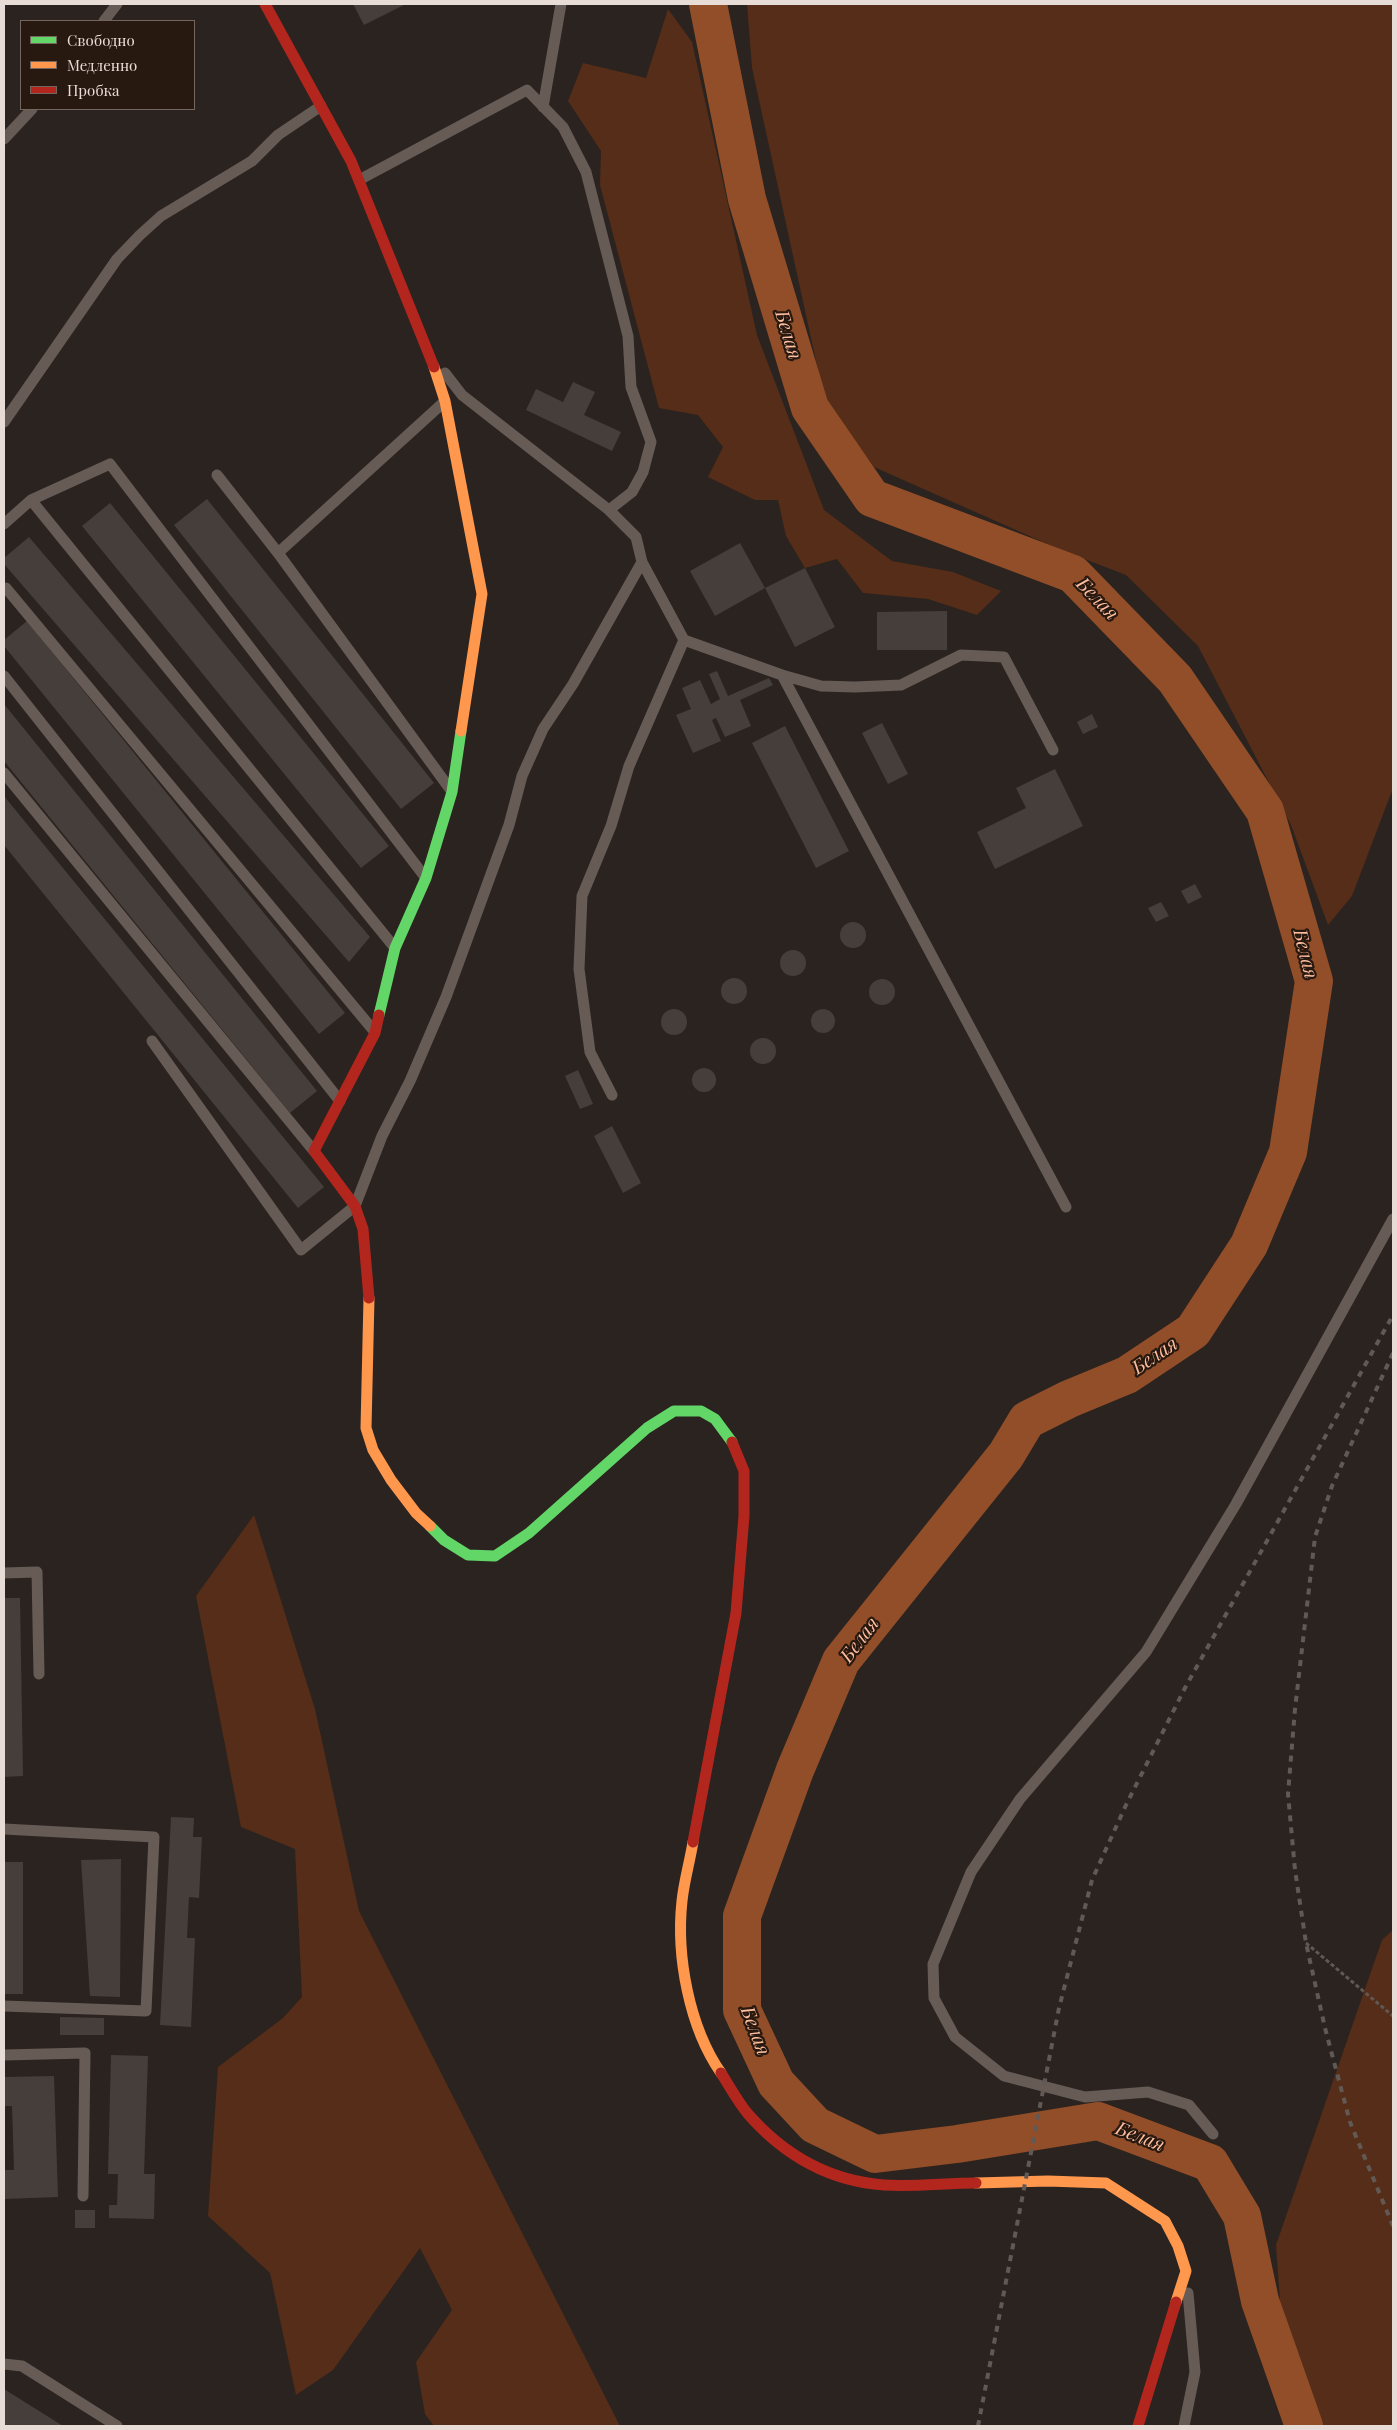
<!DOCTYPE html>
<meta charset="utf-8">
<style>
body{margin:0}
#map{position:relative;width:1397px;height:2430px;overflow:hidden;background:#2b231f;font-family:"Playfair Display",serif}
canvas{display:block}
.frame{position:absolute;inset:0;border:5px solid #e7dcd6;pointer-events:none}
.legend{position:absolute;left:20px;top:20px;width:175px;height:90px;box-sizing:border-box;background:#271810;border:1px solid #74665f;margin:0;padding:6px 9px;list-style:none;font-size:15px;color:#e7dcd6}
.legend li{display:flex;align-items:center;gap:10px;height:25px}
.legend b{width:25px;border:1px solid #74665f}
</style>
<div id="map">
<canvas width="1397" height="2430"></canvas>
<div class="frame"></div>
<ul class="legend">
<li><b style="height:6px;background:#63d668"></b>Свободно</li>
<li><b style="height:6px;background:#ff974d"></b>Медленно</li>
<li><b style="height:6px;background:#b3261e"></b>Пробка</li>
</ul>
</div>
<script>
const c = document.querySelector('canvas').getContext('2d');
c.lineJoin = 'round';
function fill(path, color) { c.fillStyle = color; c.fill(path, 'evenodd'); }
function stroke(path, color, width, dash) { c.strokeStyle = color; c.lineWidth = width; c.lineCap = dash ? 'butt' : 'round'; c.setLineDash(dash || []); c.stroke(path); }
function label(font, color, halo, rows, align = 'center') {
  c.font = font + ' "Playfair Display",serif'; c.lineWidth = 4.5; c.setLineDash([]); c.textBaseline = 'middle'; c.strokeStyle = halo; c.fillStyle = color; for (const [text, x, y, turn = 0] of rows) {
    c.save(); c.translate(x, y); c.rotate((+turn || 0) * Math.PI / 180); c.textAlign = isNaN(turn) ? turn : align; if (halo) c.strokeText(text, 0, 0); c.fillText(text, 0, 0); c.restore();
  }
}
fill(new Path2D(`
 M747,4H1393V788L1352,896L1328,925L1291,825L1198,646L1126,575L1061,550L874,467L825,402L752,68Z
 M668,9L692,42L757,335L824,510L892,561L953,572L1001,591L977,615L928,599L863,593L837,559L805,568L786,536L778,500H755L708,477L723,447L698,415L659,408L600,185L601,151L568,101L583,63L646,78Z
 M254,1515L315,1709L359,1911L620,2426H434L425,2414L416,2362L452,2310L420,2248L333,2370L296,2395L270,2273L208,2216L218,2067L283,2018L302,1997L295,1849L241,1827L196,1596Z
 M1393,1930V2426H1289L1276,2245L1382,1940Z`), '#552d18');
stroke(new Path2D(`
 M708,4L747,199L810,408L872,498L1073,574L1175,679L1265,811L1314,981L1288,1152L1249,1245L1193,1331L1127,1375L1069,1399L1027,1420L1006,1455L841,1661L795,1770L742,1916V2010L776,2083L815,2125L875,2154L957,2144L1098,2121L1210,2163L1242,2216L1260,2301L1304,2426`), '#914e28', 38);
fill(new Path2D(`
 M353,4H406L364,25Z
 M573,382L595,392L584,415L621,432L612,451L526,410L536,389L563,402Z
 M207,499L434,783L401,809L174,525Z
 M110,503L389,846L361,868L82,526Z
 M29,537L370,937L349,962L4,564V558Z
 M740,543L765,588L715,616L690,571Z
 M805,568L835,627L795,647L765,588Z
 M947,611V650H877V612Z
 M27,621L345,1013L319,1034L4,646V640Z
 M717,671L728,696L769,678L773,685L740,700L751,726L725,737L716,718L712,720L721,741L693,753L676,715L691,709L682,688L700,680L711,704L720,699L709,674Z
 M4,704L317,1091L290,1113L4,761Z
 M1092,714L1098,727L1083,734L1077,722Z
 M882,723L908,774L888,784L862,733Z
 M785,726L849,851L816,868L752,743Z
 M1055,769L1083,826L995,869L977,832L1026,808L1016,788Z
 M4,796L324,1187L298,1208L4,845Z
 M1195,884L1202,897L1188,904L1181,891Z
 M1161,902L1169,916L1156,922L1148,908Z
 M840 935a13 13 0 1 1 26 0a13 13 0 1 1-26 0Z
 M780 963a13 13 0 1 1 26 0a13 13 0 1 1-26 0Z
 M721 991a13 13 0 1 1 26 0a13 13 0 1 1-26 0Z
 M869 992a13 13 0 1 1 26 0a13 13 0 1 1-26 0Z
 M811 1021a12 12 0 1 1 24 0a12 12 0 1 1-24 0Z
 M661 1022a13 13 0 1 1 26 0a13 13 0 1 1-26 0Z
 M750 1051a13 13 0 1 1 26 0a13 13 0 1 1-26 0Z
 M692 1080a12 12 0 1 1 24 0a12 12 0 1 1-24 0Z
 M578,1070L593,1104L580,1109L565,1076Z
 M612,1126L641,1183L623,1193L594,1136Z
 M4,1598H20L23,1776L4,1777Z
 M171,1817L194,1818L193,1837H202L199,1898L189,1897L187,1938H195L191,2027L160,2025Z
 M121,1859L120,1997L90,1996L81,1860Z
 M4,1862H23V1994H4Z
 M60,2017L104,2018V2035H60Z
 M111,2055L148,2056L144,2174H155L154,2219L109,2218V2205H117L118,2174H108Z
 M54,2076L58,2197L4,2199V2170H14L12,2106H4V2077Z
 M75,2210H95V2228H75Z
 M4,2389L63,2426H4Z`), '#463e3a');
stroke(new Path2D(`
 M1306,1943L1393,2016`), '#615854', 3, [4, 2.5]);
stroke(new Path2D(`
 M104,21L117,4
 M543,107L561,4
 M4,139L32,109
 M359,180L527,90L563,127L586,172L628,336L631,387L651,442L643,472L632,492L609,510
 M445,373L462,395L609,510L636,537L642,562L684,640L782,675L821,686L855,687L901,685L961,655L1004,657L1053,750
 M444,402L278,553L450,789
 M4,422L117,259L140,235L161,216L252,161L278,135L321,106
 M217,475L278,553
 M31,500L110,464L425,877
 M4,524L31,500L395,948
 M4,590L6,588L374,1031
 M782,675L1066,1207
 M4,676L340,1101
 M4,773L314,1151
 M152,1041L301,1250L355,1206L382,1136L410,1081L446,997L509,825L522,776L543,729L573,684L642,562
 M612,1095L590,1052L579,969L582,896L611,826L629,766L684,640
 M4,1573L37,1572L39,1674
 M4,1829L154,1837L146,2011L4,2006
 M4,2055L85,2053L83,2196
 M1213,2134L1189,2105L1148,2092L1085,2097L1004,2076L955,2037L934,1998L933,1964L971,1872L1020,1799L1146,1652L1236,1504L1393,1219
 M4,2364L22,2366L117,2426
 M1184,2426L1195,2372L1188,2293`), '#665b55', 11);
stroke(new Path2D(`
 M379,1015L395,948L426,878L452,792L461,731
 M430,1526L444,1540L468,1555L495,1556L529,1533L647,1428L674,1411H701L715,1419L732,1442`), '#63d668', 11);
stroke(new Path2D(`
 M434,367L445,401L482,594L461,731
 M369,1298L366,1428L373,1450L391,1480L416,1513L430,1526
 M693,1842C690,1861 684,1881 682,1901C676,1956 689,2027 721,2073
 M976,2183L1048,2181L1106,2183L1165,2221L1178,2246L1186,2271L1176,2302`), '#ff974d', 11);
stroke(new Path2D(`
 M265,4L351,161L434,367
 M369,1298L363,1229L355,1206L314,1151L375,1033L379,1015
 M693,1842L736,1613L744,1516V1471L732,1442
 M721,2073C730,2087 738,2102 748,2114C784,2155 830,2181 884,2185C914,2187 946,2183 976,2183
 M1138,2426L1176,2302`), '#b3261e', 11);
stroke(new Path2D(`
 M1393,1353L1332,1486L1315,1537L1295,1709L1288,1794L1295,1870L1306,1943L1325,2028L1350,2122L1393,2226
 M978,2426L1059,2008L1092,1880L1126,1805L1186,1686L1393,1315`), '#625955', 4, [6, 6]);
label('italic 19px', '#ffbf9f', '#271810', [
 ["Белая",788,335,73],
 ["Белая",1097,599,46],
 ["Белая",1305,954,76],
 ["Белая",1155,1356,-34],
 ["Белая",860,1640,-53],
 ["Белая",755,2031,69],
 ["Белая",1140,2137,21]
]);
</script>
